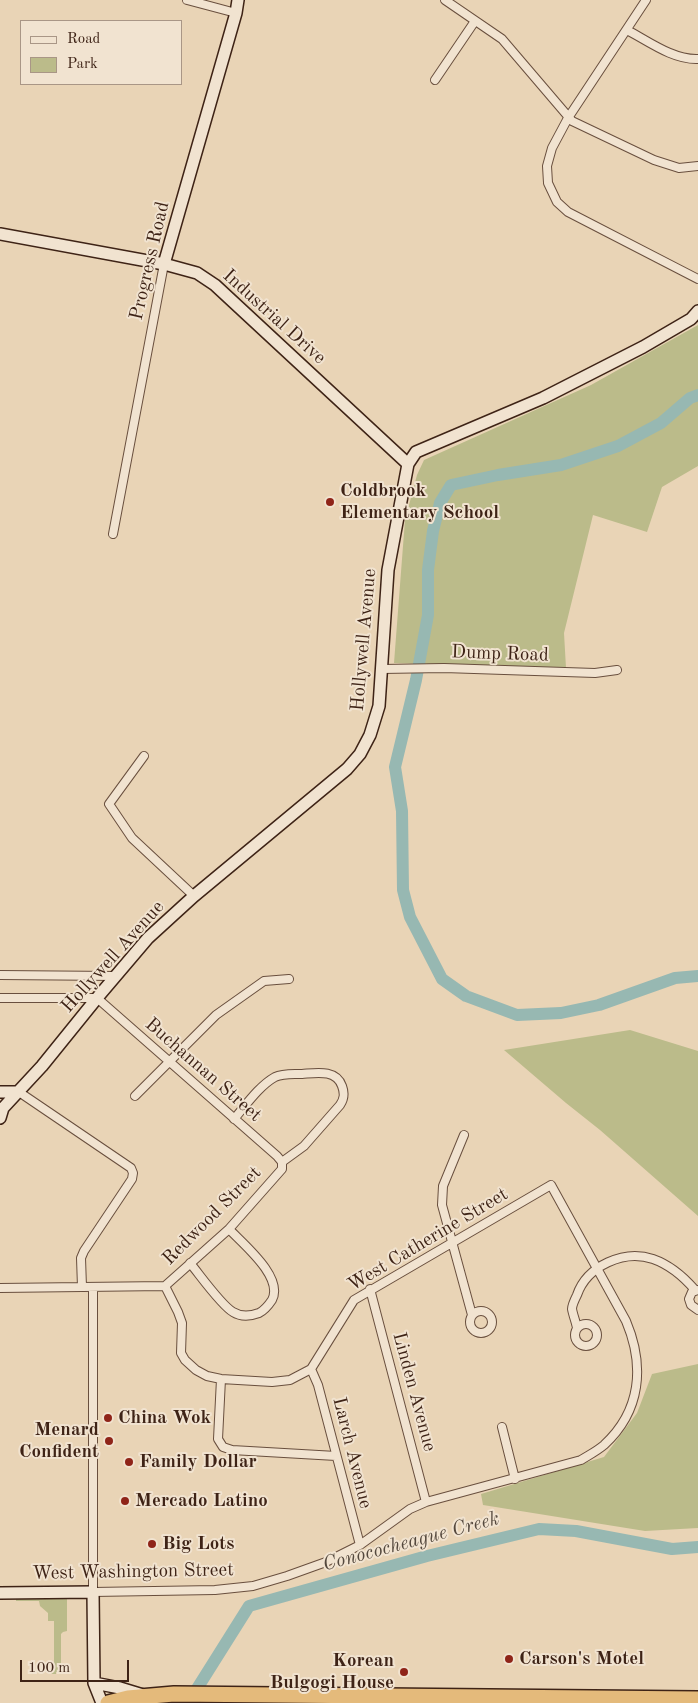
<!DOCTYPE html>
<style>
body{margin:0}
#map{position:relative;width:698px;height:1703px;overflow:hidden;background:#e9d4b6;font-family:"Old Standard TT",serif}
canvas{display:block}
.legend{position:absolute;left:20px;top:20px;width:162px;height:65px;box-sizing:border-box;background:#f1e3d0;border:1px solid #a99686;margin:0;padding:6px 9px;list-style:none;font-size:15px;color:#3e2316}
.legend li{display:flex;align-items:center;gap:10px;height:25px}
.legend b{width:25px;border:1px solid #a99686}
.scale{position:absolute;left:20px;top:1660px;width:109px;height:22px;box-sizing:border-box;border:2px solid #3e2316;border-top:0;padding-left:6px;font-size:15px;line-height:18px;white-space:nowrap;color:#3e2316;-webkit-text-stroke:4px #f1e3d0;paint-order:stroke}
</style>
<div id="map">
<canvas width="698" height="1703"></canvas>
<ul class="legend">
<li><b style="height:6px;background:#f1e3d0"></b>Road</li>
<li><b style="height:14px;background:#bbbb8a"></b>Park</li>
</ul>
<div class="scale">100 m</div>
</div>
<script>
const c = document.querySelector('canvas').getContext('2d');
c.lineJoin = 'round';
function fill(path, color) { c.fillStyle = color; c.fill(path, 'evenodd'); }
function stroke(path, color, width, dash) { c.strokeStyle = color; c.lineWidth = width; c.lineCap = dash ? 'butt' : 'round'; c.setLineDash(dash || []); c.stroke(path); }
function label(font, color, halo, rows, align = 'center') {
  c.font = font + ' "Old Standard TT",serif'; c.lineWidth = 4; c.setLineDash([]); c.textBaseline = 'middle'; c.strokeStyle = halo; c.fillStyle = color; for (const [text, x, y, turn = 0] of rows) {
    c.save(); c.translate(x, y); c.rotate((+turn || 0) * Math.PI / 180); c.textAlign = isNaN(turn) ? turn : align; if (halo) c.strokeText(text, 0, 0); c.fillText(text, 0, 0); c.restore();
  }
}
fill(new Path2D(`
 M698,325V466L662,487L647,532L593,515L564,633L566,668L394,663L405,520L417,475L424,460L591,385Z
 M630,1030L698,1051V1216L600,1130L566,1103L504,1050Z
 M698,1364V1528L645,1531L483,1505L481,1494L604,1457L637,1413L652,1374Z
 M67,1597V1631L63,1632L61,1634V1666L64,1672H56V1674H51L48,1671L53,1670L54,1667V1621H48V1613L40,1606L39,1601H16V1598Z`), '#bbbb8a');
stroke(new Path2D(`
 M698,395L690,398L661,423L618,446L561,465L498,475L451,485L440,503L433,531L428,570V615L416,680L395,767L402,811L403,890L410,917L442,979L466,996L517,1015L561,1013L599,1005L675,978L698,976
 M188,1703L249,1606L427,1556L539,1529L576,1531L672,1549L698,1547`), '#97b8b2', 12);
const street = new Path2D(`
 M187,0L236,13
 M445,0L502,39L572,121L654,160L679,168L698,166
 M646,0L568,118L552,148L547,166L548,183L557,202L568,212L698,279
 M627,30C648,41 673,60 698,59
 M435,80L475,21
 M113,534L164,264
 M382,669L444,668L595,673L617,670
 M144,756L109,804L132,838L194,896
 M0,975L115,976
 M0,998H97L277,1156L282,1162V1169L229,1229L165,1286
 M19,1092L131,1168L133,1173L132,1179L84,1251L81,1258L82,1287
 M135,1096L216,1015L264,981L289,979
 M234,1119C246,1105 259,1086 275,1077C283,1073 293,1074 302,1074C316,1073 336,1069 342,1086C345,1094 344,1099 340,1105L304,1146L282,1162
 M464,1135L443,1186L442,1205L472,1315
 M190,1263C200,1275 221,1305 233,1312C241,1317 251,1316 259,1313C265,1310 268,1306 272,1300C284,1277 243,1244 229,1229
 M93,1287V1592L215,1590L253,1586L287,1576L326,1562L360,1545L410,1509L426,1502L581,1460C589,1455 597,1451 604,1445C641,1411 645,1366 626,1321L551,1185L354,1300L311,1369L290,1380L272,1382L221,1379L207,1376L196,1370L185,1360L181,1353L182,1323L178,1312L165,1286
 M0,1288L165,1286
 M370,1289L426,1502
 M698,1290L692,1292L689,1299L691,1305L698,1310
 M470 1322a11 11 0 1 1 22 0a11 11 0 1 1-22 0Z
 M575 1335a11 11 0 1 1 22 0a11 11 0 1 1-22 0Z
 M577,1328C576,1322 573,1315 572,1309C572,1305 575,1299 577,1295C587,1266 624,1249 653,1259C670,1265 683,1276 695,1290
 M311,1369L318,1385L360,1545
 M221,1379L218,1439L223,1447L232,1450L336,1456
 M502,1427L515,1479`);
const secondary = new Path2D(`
 M0,234L164,264L197,273L215,285L229,298L408,464
 M164,264L236,13L238,0
 M0,1092H19
 M0,1118L3,1108L42,1066L97,998L148,938L194,896L347,769L360,754L370,735L379,706L388,570L408,464L416,452L543,398L643,347L691,319L698,311
 M0,1593L93,1592L94,1683L102,1703
 M94,1683L120,1688L143,1695`);
const highway = new Path2D(`
 M108,1703L128,1698L174,1694L698,1699`);
stroke(street, '#694f3e', 10);
stroke(secondary, '#3e2316', 14);
stroke(highway, '#3e2316', 18);
stroke(street, '#f1e3d0', 8);
stroke(secondary, '#f1e3d0', 11);
stroke(highway, '#e4ba7b', 15);
for (const [x, y, r, color] of [
 [330,502,5,"#8f2418"],
 [108,1418,5,"#8f2418"],
 [109,1441,5,"#8f2418"],
 [129,1462,5,"#8f2418"],
 [125,1501,5,"#8f2418"],
 [152,1544,5,"#8f2418"],
 [509,1659,5,"#8f2418"],
 [404,1672,5,"#8f2418"]
]) { const dot = new Path2D(); dot.arc(x, y, r, 0, 2 * Math.PI); c.fillStyle = color; c.fill(dot); stroke(dot, '#f1e3d0', 2); }
label('19px', '#3e2316', '#f1e3d0', [
 ["Progress Road",150,261,-77],
 ["Industrial Drive",274,317,42],
 ["Hollywell Avenue",364,640,-85],
 ["Dump Road",500,654,2],
 ["Hollywell Avenue",113,957,-48],
 ["Buchannan Street",203,1070,41],
 ["Redwood Street",212,1216,-45],
 ["West Catherine Street",428,1240,-31],
 ["Linden Avenue",414,1392,75],
 ["Larch Avenue",352,1453,76],
 ["West Washington Street",133,1572,-1]
]);
label('bold 19px', '#3e2316', '#f1e3d0', [
 ["Coldbrook",340,491],
 ["Elementary School",340,513],
 ["China Wok",118,1418],
 ["Menard",99,1430,"right"],
 ["Confident",99,1452,"right"],
 ["Family Dollar",139,1462],
 ["Mercado Latino",135,1501],
 ["Big Lots",162,1544],
 ["Carson's Motel",519,1659],
 ["Korean",394,1661,"right"],
 ["Bulgogi House",394,1683,"right"]
], 'left');
label('italic 20px', '#54483d', '#f1e3d0', [
 ["Conococheague Creek",411,1542,-15]
]);
</script>
